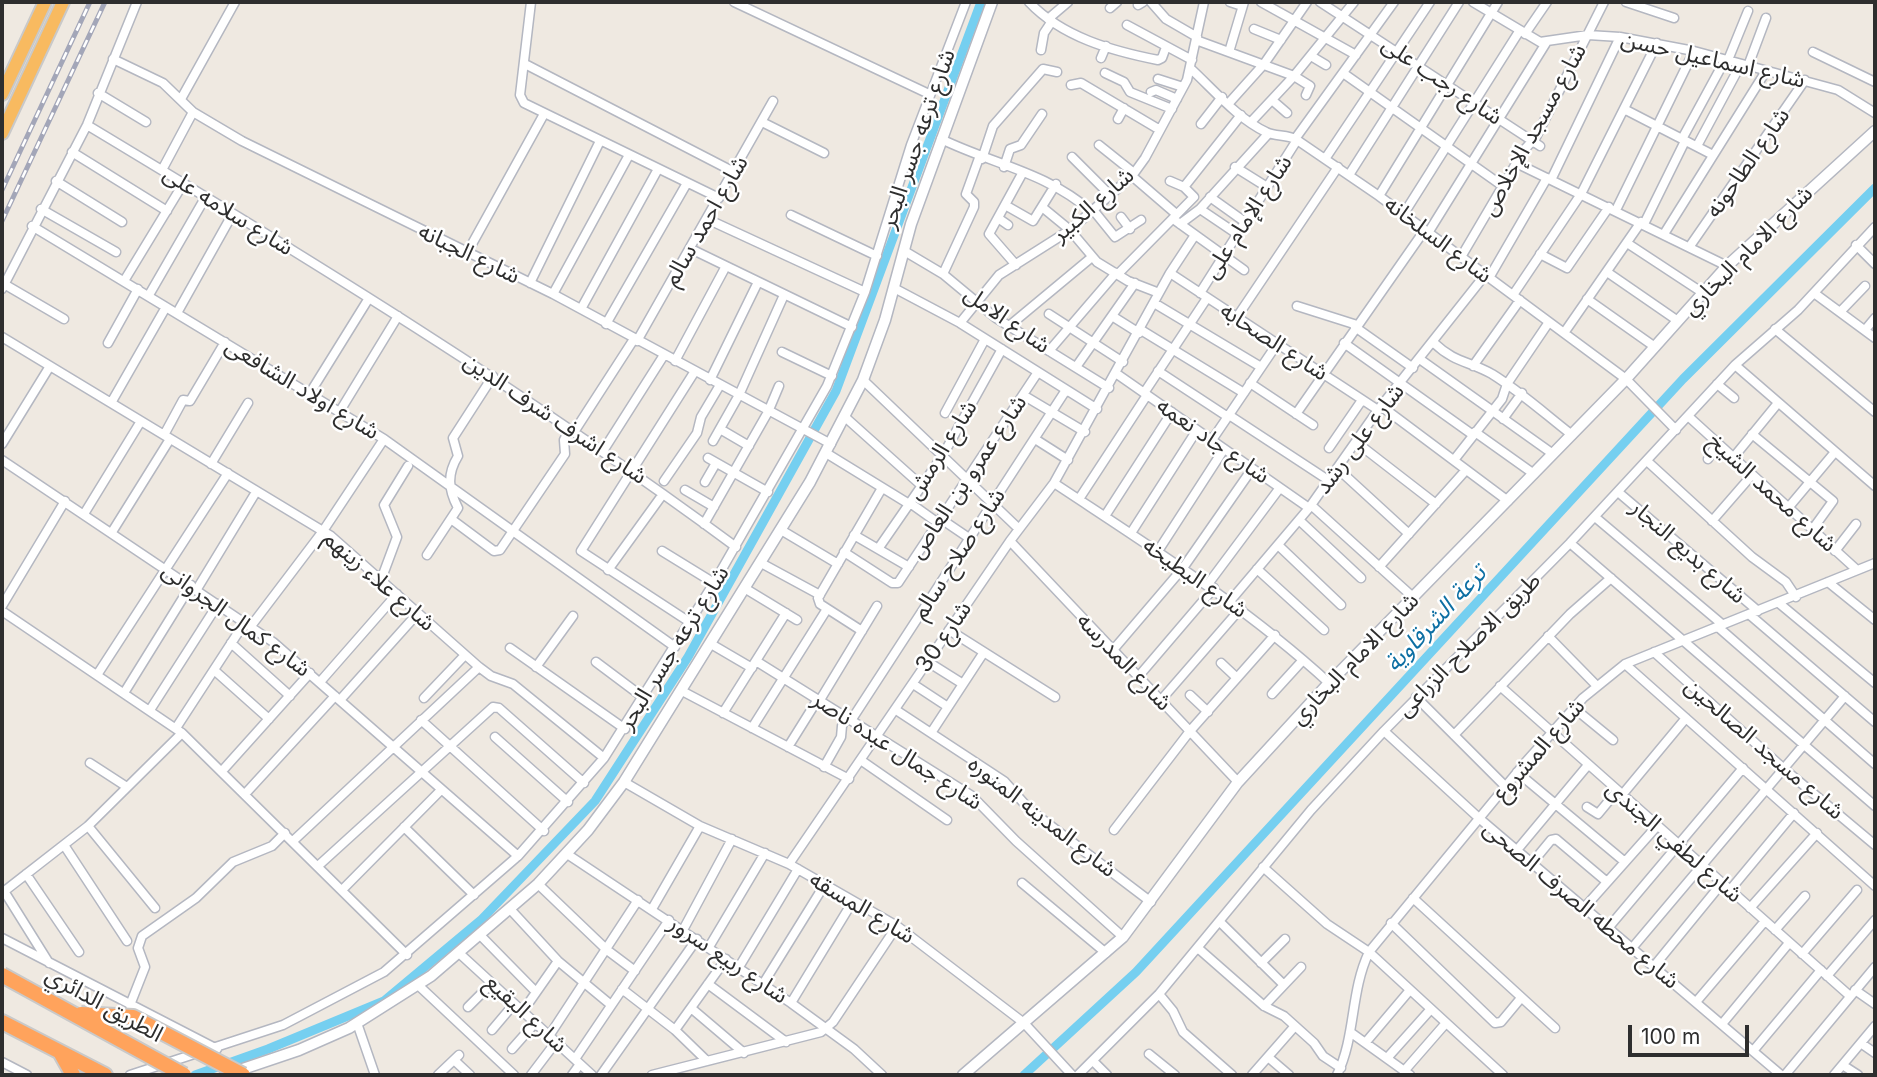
<!DOCTYPE html>
<meta charset="utf-8">
<style>
body{margin:0}
#map{position:relative;width:1877px;height:1077px;overflow:hidden;background:#efe9e1;font-family:Inter,sans-serif}
canvas{display:block}
.frame{position:absolute;inset:0;border:4px solid #2e2e2e;pointer-events:none}
.scale{position:absolute;left:1628px;top:1025px;width:121px;height:32px;box-sizing:border-box;border:4px solid #2e2e2e;border-top:0;padding-left:9px;font-size:21px;line-height:24px;white-space:nowrap;color:#2e2e2e;-webkit-text-stroke:5px #fff;paint-order:stroke}
</style>
<div id="map">
<canvas width="1877" height="1077"></canvas>
<div class="frame"></div>
<div class="scale">100 m</div>
</div>
<script>
const c = document.querySelector('canvas').getContext('2d');
c.lineJoin = 'round';
function stroke(path, color, width, dash) { c.strokeStyle = color; c.lineWidth = width; c.lineCap = dash ? 'butt' : 'round'; c.setLineDash(dash || []); c.stroke(path); }
function label(font, color, halo, rows, align = 'center') {
  c.font = font + ' Inter,"Noto Sans Arabic",sans-serif'; c.lineWidth = 5; c.setLineDash([]); c.textBaseline = 'middle'; c.strokeStyle = halo; c.fillStyle = color; for (const [text, x, y, turn = 0] of rows) {
    c.save(); c.translate(x, y); c.rotate((+turn || 0) * Math.PI / 180); c.textAlign = isNaN(turn) ? turn : align; if (halo) c.strokeText(text, 0, 0); c.fillText(text, 0, 0); c.restore();
  }
}
stroke(new Path2D(`
 M195,1075L268,1049L384,1001L481,920L595,801L688,657L836,391L981,2
 M1024,1075L1136,972L1683,379L1875,188`), '#75cff0', 9);
const minor = new Path2D(`
 M531,2L520,95L524,103L719,198
 M734,2L929,94
 M1029,2C1062,37 1112,51 1158,60L1162,58L1166,47
 M1151,2L1166,19L1197,37
 M1230,2L1242,6
 M1261,2L1356,55
 M1320,2L1540,146
 M1473,2L1540,42L1588,35L1620,37L1694,51L1838,90L1875,113
 M1626,2L1674,18
 M1138,5L1143,2
 M1110,8L1117,2
 M1048,19L1068,2
 M1127,25L1192,60
 M1254,29L1281,40
 M1525,34L1547,2
 M1196,40L1294,76L1310,86L1306,95
 M1041,50L1044,33L1052,21
 M1229,52L1244,2
 M1813,52L1875,82
 M1311,56L1326,65
 M1101,58L1106,46
 M113,59L163,83L193,112L242,141L553,294L831,444
 M1728,60L1748,11
 M525,64L734,172
 M1748,66L1766,18
 M1190,68C1213,89 1238,119 1266,132C1276,137 1287,134 1297,140L1379,196L1626,379L1676,430
 M1105,73L1124,82L1130,92L1172,109
 M1343,73L1504,187
 M1158,79L1183,87
 M1071,85L1081,83L1160,130
 M1151,92L1156,90L1177,99
 M98,93L146,122
 M181,99L235,2
 M1272,100L1287,113
 M1229,103L1264,64L1307,2
 M1624,109L1713,155
 M1118,119L1124,108
 M762,122L824,153
 M1251,122L1294,76L1354,2
 M1201,124L1222,97
 M87,125C308,258 528,393 736,547
 M941,139C995,165 1046,172 1092,212
 M1295,139L1394,2
 M1682,139L1725,60
 M1099,145L1134,173
 M1697,146L1741,64
 M72,152L167,211
 M1072,157L1111,196
 M982,159L993,126L1043,69L1057,72
 M1325,159L1430,2
 M1516,163L1727,266
 M1004,167L1010,149L1021,145L1042,114
 M1235,167L1267,187
 M162,170L193,112
 M1349,175L1459,2
 M1132,176L1175,213
 M1551,180L1620,37
 M56,181L122,222
 M1170,181L1184,187L1241,115
 M1379,196L1498,2
 M1210,197L1245,222
 M1005,205L1033,221L1056,184
 M1042,207L1070,230L1097,262L1128,281L1159,293
 M41,209L116,252
 M1200,209L1237,234
 M1616,210L1694,51
 M1094,211L1115,237L1141,220
 M791,215L877,256
 M1403,215L1520,30
 M1121,217L1130,229
 M998,218L1008,225
 M707,219L865,292
 M1176,221L1244,270
 M1180,224L1200,209L1268,134
 M1644,224L1685,141
 M32,226L384,439L675,647
 M1428,233L1546,43
 M1664,234L1766,71
 M1627,243L1703,293
 M1856,245L1875,264
 M1690,246L1805,80
 M691,249L852,327
 M906,252L943,274L996,318L1109,388
 M467,253L544,114
 M1540,254L1567,268L1609,207
 M1461,257L1524,150L1536,137L1604,2
 M1016,265L989,234L1023,172
 M1607,272L1678,321
 M1170,273L1378,410
 M943,274L974,207V202L966,194L979,158
 M1118,274L1194,197L1184,187
 M1489,278L1547,178
 M124,281L183,184
 M530,283L600,141
 M4,284L64,319
 M894,288L960,323L1097,409
 M2,289L87,125L137,2
 M1200,293L1297,140
 M1814,293L1875,338
 M553,294L629,155
 M149,295L205,198
 M1513,295L1581,194L1657,43
 M1587,299L1655,347
 M1154,303L1261,367
 M1297,306L1357,325
 M581,309L658,169
 M1840,312L1865,286
 M177,313L232,215
 M1049,314L1123,362
 M1112,316L1139,333
 M1237,317L1338,167
 M960,323L999,275L1070,230L1132,176L1145,158L1187,80L1204,2
 M606,324L687,183
 M1009,326L1092,257
 M1355,327L1413,368
 M1775,329L1875,412
 M1141,330L1244,393
 M1865,330L1875,318
 M1564,333L1641,222
 M2,337L331,536L479,667L491,676L513,684L604,758
 M637,341L773,101
 M108,343L138,289
 M1344,343L1473,435
 M1434,343C1455,363 1469,361 1492,374C1521,392 1545,414 1572,435
 M1049,351L1116,273
 M782,352L832,376
 M1421,360L1553,454
 M675,361L726,266
 M1735,365L1875,486
 M1473,366L1520,300
 M1076,367L1135,283
 M1158,371L1228,417
 M1117,374L1309,508
 M710,380L758,282
 M863,380L1019,529
 M1250,383L1313,425
 M1717,384L1734,398
 M310,393L369,298
 M1144,393L1207,298
 M1023,395L1085,432
 M111,403L166,307
 M1381,406L1508,501
 M340,411L398,316
 M945,413L985,339
 M1296,414L1424,231
 M1229,415L1328,480
 M1688,416L1857,570
 M845,417L922,486
 M1503,419L1522,393
 M720,429L749,446
 M574,432L634,339
 M1475,432L1534,474
 M1752,434L1833,501L1812,530
 M164,435L183,400L190,401L225,342
 M1035,439L1068,460
 M1212,440L1277,344
 M713,441L739,395L784,295
 M1356,442L1436,504
 M2,444L50,366
 M1329,448L1362,400
 M603,451L664,355
 M826,453L909,504
 M708,458L768,492
 M1733,458L1778,403
 M1708,459L1717,444
 M2,460L273,642L518,856
 M1454,460L1502,399L1507,384L1549,322
 M1647,461L1752,557L1786,582L1796,597
 M211,464L248,403
 M1337,468L1409,534
 M664,481L697,433L701,417L720,385
 M705,482L716,463
 M1054,483C1149,546 1245,606 1329,683
 M685,490L714,507
 M1618,492L1758,611
 M1079,499L1147,395
 M910,503L938,523
 M1311,505L1414,598
 M1788,508L1835,452
 M84,514L141,421
 M1105,516L1172,412
 M1595,517L1723,625
 M451,519L494,551L500,550L565,454L564,440L570,429
 M941,519L969,538
 M1299,520L1361,578
 M1712,521L1752,475
 M704,524L768,412L779,386
 M781,530L838,564
 M112,532L170,439
 M1131,533L1197,430
 M854,535L909,567
 M1010,541L1238,782
 M1570,543L1875,806
 M1278,545L1341,605
 M878,549L943,455L1002,349
 M662,551L714,583
 M1158,551L1224,449
 M1835,551L1856,524
 M844,552L892,583H898L1038,372
 M427,555L458,508C448,489 447,474 458,456L453,438L493,376
 M761,563L820,595
 M1379,567L1466,470
 M1257,569L1324,630
 M608,570L663,494
 M381,580L397,537L384,505L408,466
 M1828,582L1875,620
 M1208,584L1279,489
 M197,589L256,492
 M746,589L797,620
 M1231,600L1309,508L1378,410L1485,275
 M1780,604L1875,683
 M2,606L65,501
 M2,611L182,733L407,955
 M1750,615L1875,722
 M691,623L581,551L695,371
 M251,626L323,531L384,439
 M1718,627L1875,764
 M949,630L1055,697
 M862,631L820,604L818,598L882,488
 M1548,636L1596,685
 M231,643L290,696
 M711,644L752,668
 M510,648L625,729
 M1113,650L1183,568L1252,469
 M1654,652L1783,768L1875,845
 M756,661L972,796L1016,841L1123,937
 M596,662L644,698
 M928,662L963,684
 M1221,663L1237,678
 M1625,664L1875,886
 M536,667L573,616
 M214,670L269,719
 M97,675L228,473
 M1138,677L1214,588
 M320,682L397,594
 M913,684L948,707
 M1500,686L1850,996
 M682,691L849,779
 M124,693L191,585
 M1272,694L1303,660
 M1190,695L1208,712
 M1416,697L1505,786
 M424,698L465,655
 M340,700L418,613
 M820,700L877,606
 M1161,700L1241,608
 M1574,708L1613,740
 M150,710L218,604
 M896,710L1004,781L1030,810L1151,902
 M723,713L786,613
 M852,719L1066,390
 M421,720L544,831
 M176,728L245,622
 M752,728L827,609
 M1384,731L1480,819L1781,1075
 M931,733L984,652
 M1454,735L1570,614L1611,578
 M495,737L568,802
 M788,747L818,699
 M862,761L947,820
 M90,763L127,787
 M824,767L841,737L842,726L847,716
 M222,771L310,673
 M1517,772L1625,862
 M624,782L700,826L789,864L897,926L1024,1023L1072,1075
 M245,794L335,696
 M1622,795L1686,718
 M1587,807L1598,814L1617,791
 M88,826L155,908
 M404,827L474,895
 M1114,830L1190,731L1275,635
 M293,841L479,667
 M64,845L127,941
 M1517,850L1588,765
 M567,854L791,1003L854,1049L882,1075
 M1532,863L1551,840L1556,839L1607,882
 M789,864L1010,541L1054,483L1170,273L1195,235
 M318,866L493,707L499,708L584,783
 M1263,867L1327,924L1369,952L1503,1075
 M26,874L79,952
 M1022,883L1106,953
 M538,884L607,950L635,971
 M342,890L441,790
 M1730,890L1794,813
 M4,891L49,963
 M2,893L88,826L182,733
 M1413,898L1555,1028
 M1585,907L1657,826
 M1750,908L1817,833
 M510,909L558,961L611,1005
 M652,909L700,826
 M1220,922L1284,985
 M1391,923L1495,1023L1501,1022L1521,998
 M1609,927L1743,768
 M683,930L732,839
 M1775,930L1805,896
 M480,935L536,992
 M2,938L217,1049
 M709,947L765,853
 M1633,947L1845,696
 M1199,949L1264,1006L1284,1016L1314,1043L1323,1056L1341,1068
 M459,953L592,1075
 M1802,954L1857,890
 M1261,963L1285,939
 M1655,965L1722,883
 M739,967L798,869
 M1827,976L1875,920
 M708,984L786,1042
 M763,984L825,884
 M418,985L514,1075
 M622,989L675,1030L707,1061
 M1855,990L1875,1004
 M1159,994L1173,1011L1183,1032L1232,1075
 M1696,1002L1765,921
 M791,1003L853,901
 M130,1005L145,967L138,948L142,936L196,898L233,862L272,846L285,833
 M1264,1006L1301,967
 M468,1007L492,983
 M691,1008L744,1053
 M523,1011L558,961
 M357,1023L375,1075
 M1722,1024L1789,943
 M492,1030L514,1004
 M675,1030L726,959
 M1350,1032L1410,1075
 M549,1036L638,900
 M1366,1042L1410,990
 M1862,1044L1875,1053
 M512,1049L535,1023
 M1753,1051L1821,970
 M1149,1054L1175,1075
 M1268,1057L1289,1075
 M1388,1057L1431,1009
 M575,1059L669,920
 M454,1060L470,1075
 M2,1062L27,1075
 M1094,1062L1107,1075
 M1844,1066L1858,1075
 M1405,1070L1446,1023
 M130,1075L283,1025L384,972L518,856L604,758L714,583L827,386L865,292L911,145L966,2
 M438,1075L459,1055
 M531,1075L556,1042
 M572,1075L580,1064
 M601,1075L697,939
 M652,1075L821,1032L833,1022L897,926
 M1078,1075L1159,994L1311,810L1384,731L1570,543L1735,365L1798,310L1875,227
 M1252,1075L1295,1026
 M1337,1075C1356,1036 1350,992 1369,952L1524,764L1583,698L1625,664L1875,563
 M1785,1075L1875,967
 M1834,1075L1875,1026`);
const tertiary = new Path2D(`
 M225,1075L299,1050L349,1028L431,976L538,884L588,830L624,782L810,482L863,380L885,320L911,224L992,2
 M963,1075L1123,937L1238,782L1329,683L1626,379L1727,266L1875,131`);
const trunk = new Path2D(`
 M2,94L45,2
 M2,133L63,2`);
const motorway = new Path2D(`
 M2,1022L105,1075
 M60,1052L73,1075`);
stroke(minor, '#b4b7c1', 11);
stroke(tertiary, '#b4b7c1', 13);
stroke(trunk, '#c9c9c9', 16);
stroke(motorway, '#c9c9c9', 18);
stroke(minor, '#fff', 8);
stroke(tertiary, '#fff', 10);
stroke(trunk, '#f8ba60', 12);
stroke(motorway, '#ffa35c', 14);
const rail = new Path2D(`
 M2,190L90,2
 M2,221L105,2`);
stroke(rail, '#a3a6b8', 5);
stroke(rail, '#fff', 2.5, [8]);
const motorwayBridge = new Path2D(`
 M2,975L184,1075
 M81,1014L133,1017L243,1075`);
stroke(motorwayBridge, '#c9c9c9', 18, []);
stroke(motorwayBridge, '#ffa35c', 14);
label('23px', '#2e2e2e', '#fff', [
 ["شارع اسماعيل حسن",1713,60,13],
 ["شارع رجب على",1442,81,34],
 ["شارع مسجد الإخلاص",1534,130,-61],
 ["شارع ترعه جسر البحر",918,139,-71],
 ["شارع الطاحونه",1748,163,-55],
 ["شارع الكبير",1093,205,-41],
 ["شارع سلامه على",228,211,32],
 ["شارع الإمام على",1248,217,-57],
 ["شارع احمد سالم",706,221,-60],
 ["شارع السلخانه",1438,240,37],
 ["شارع الامام البخاري",1748,251,-45],
 ["شارع الجبانه",469,254,26],
 ["شارع الامل",1007,320,35],
 ["شارع الصحابه",1274,342,33],
 ["شارع اولاد الشافعى",302,389,31],
 ["شارع اشرف شرف الدين",555,419,34],
 ["شارع على رشد",1360,439,-53],
 ["شارع جاد نعمه",1213,441,35],
 ["شارع الرمش",942,450,-58],
 ["شارع عمرو بن العاص",968,477,-56],
 ["شارع محمد الشيخ",1772,493,42],
 ["شارع بديع النجار",1688,552,41],
 ["شارع صلاح سالم",959,554,-57],
 ["شارع البطيخه",1195,578,35],
 ["شارع علاء زينهم",379,581,41],
 ["شارع كمال الجروانى",236,620,36],
 ["شارع 30",944,637,-56],
 ["طريق الاصلاح الزراعى",1469,645,-45],
 ["شارع ترعه جسر البحر",674,648,-58],
 ["شارع الامام البخاري",1355,659,-46],
 ["شارع المدرسه",1124,662,46],
 ["شارع مسجد الصالحين",1764,749,41],
 ["شارع المشروع",1539,750,-49],
 ["شارع جمال عبده ناصر",897,751,33],
 ["شارع المدينه المنوره",1042,817,38],
 ["شارع لطفي الجندى",1674,842,41],
 ["شارع محطه الصرف الصحى",1581,905,40],
 ["شارع المسقه",862,908,31],
 ["شارع ربيع سرور",728,960,34],
 ["الطريق الدائري",104,1005,29],
 ["شارع البقيع",526,1014,43]
]);
label('italic 24px', '#0d6fa3', '#fff', [
 ["ترعة الشرقاوية",1436,619,-47]
]);
</script>
